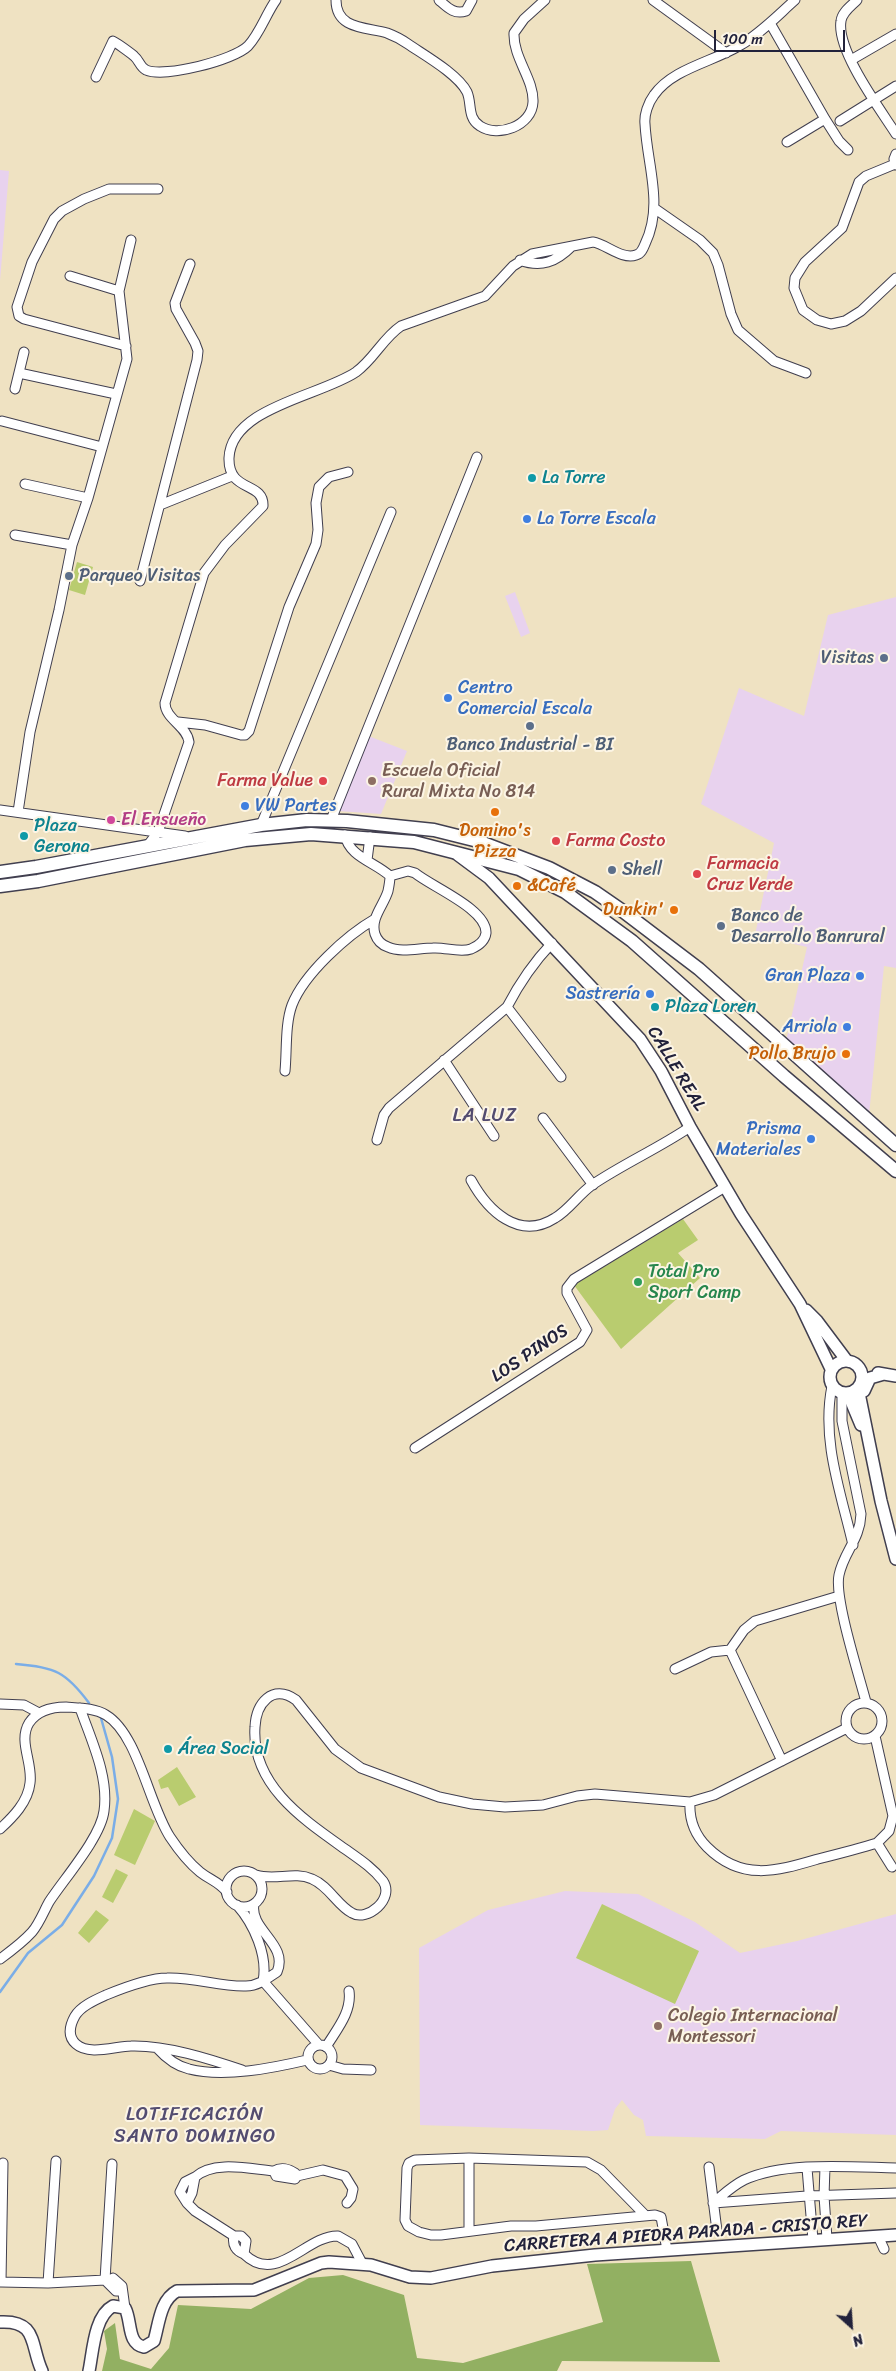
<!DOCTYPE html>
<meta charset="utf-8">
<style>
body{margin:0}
#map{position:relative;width:896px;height:2371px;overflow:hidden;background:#efe2c2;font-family:Sriracha,sans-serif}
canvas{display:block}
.north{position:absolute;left:826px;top:2301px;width:50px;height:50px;-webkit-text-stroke:4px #fcf5e5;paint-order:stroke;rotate:154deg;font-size:14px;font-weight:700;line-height:20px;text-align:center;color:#22223b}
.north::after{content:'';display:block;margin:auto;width:18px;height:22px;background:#22223b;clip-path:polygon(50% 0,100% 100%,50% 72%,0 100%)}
.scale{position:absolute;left:714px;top:30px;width:131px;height:22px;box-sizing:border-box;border:2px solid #22223b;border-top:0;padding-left:6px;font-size:15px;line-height:18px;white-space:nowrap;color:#22223b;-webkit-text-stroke:4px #fcf5e5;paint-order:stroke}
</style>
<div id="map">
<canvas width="896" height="2371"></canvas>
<div class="north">N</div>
<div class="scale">100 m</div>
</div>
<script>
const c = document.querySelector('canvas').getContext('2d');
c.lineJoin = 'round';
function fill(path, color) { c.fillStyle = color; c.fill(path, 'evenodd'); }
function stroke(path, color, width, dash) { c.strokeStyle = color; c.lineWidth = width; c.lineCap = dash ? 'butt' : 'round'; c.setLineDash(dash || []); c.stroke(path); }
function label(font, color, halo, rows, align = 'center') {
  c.font = font + ' Sriracha,sans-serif'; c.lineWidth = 4; c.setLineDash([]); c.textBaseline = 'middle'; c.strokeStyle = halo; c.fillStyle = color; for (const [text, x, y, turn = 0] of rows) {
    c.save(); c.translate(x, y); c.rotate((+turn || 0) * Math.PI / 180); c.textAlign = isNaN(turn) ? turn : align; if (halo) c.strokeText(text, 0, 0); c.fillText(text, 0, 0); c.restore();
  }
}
fill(new Path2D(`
 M0,170L9,171L0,281Z
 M515,592L530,633L521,637L505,596Z
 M896,597V968L884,966L869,1115L786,1041L807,947L755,935L774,843L701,804L739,688L804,716L828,615Z
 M366,735L407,751L381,814L338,811Z
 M565,1891L638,1894L695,1922L740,1953L797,1941L896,1914V2135L781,2131L765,2139L646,2136L643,2120L634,2115L622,2100L615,2109L608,2130L593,2131L420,2125L419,1948L488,1910Z`), '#e8d2ee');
fill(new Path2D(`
 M77,562L93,567L85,595L69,590Z
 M683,1219L698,1240L678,1253L700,1278L621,1349L574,1285Z
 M177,1767L196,1797L179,1806L168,1787L161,1789L158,1780Z
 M134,1809L155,1821L135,1865L114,1855Z
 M116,1869L128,1875L113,1903L102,1897Z
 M602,1904L699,1951L675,2004L576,1958Z
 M96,1910L109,1920L89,1943L78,1933Z`), '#b9cc6f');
fill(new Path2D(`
 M691,2261L720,2362L562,2361L557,2371H102L107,2349L104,2331L115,2323L120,2359L151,2369L169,2348L178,2305L251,2309L309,2278L343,2275L404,2295L417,2358L463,2363L603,2322L587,2264Z`), '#92b062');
stroke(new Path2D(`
 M16,1664C55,1667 66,1672 89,1703
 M0,1992L28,1953L62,1925L94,1876L112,1838L118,1799L112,1757L101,1718`), '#7aade7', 2.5);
const minor = new Path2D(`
 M336,0C336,30 367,27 387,33C395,36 401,39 408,44C424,55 458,74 467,92C472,103 467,118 480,126C498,138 532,126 533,102C534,79 513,58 514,33L524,19L545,0
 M439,0C447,7 454,15 466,11L472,0
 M653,0L726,53
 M857,0C851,6 842,12 841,21C836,50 880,109 896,134
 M770,23L825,119L839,141L848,150
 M851,60L896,34
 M96,77L113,41C114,41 132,54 134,56C139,60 140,67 146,70C165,78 234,60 248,46C260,33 266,14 276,0
 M840,121L896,86
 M787,142L825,119
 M896,154L894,159L896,165
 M895,164L866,176L859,182L842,228L805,262L795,278L794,288L803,310L817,320L831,324L845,321L861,311L896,278
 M654,208L700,240L713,253L718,265L731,314L738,330L774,361L806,373
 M520,260C541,268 556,262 572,246
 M70,276L119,291
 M126,346L24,319L19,316L17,307L32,262L54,219L62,211L84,199L109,189H158
 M19,373L116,394
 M15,389L24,352
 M2,421L102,447
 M25,484L88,498
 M160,505L232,476
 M15,535L72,545
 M140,581L197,360L198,351L195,343L176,309L175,303L190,264
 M178,722L205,725L241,735H245L249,731L289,607L316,544L318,530L316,503L319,487L329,477L348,472
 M0,810L185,836
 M18,812L30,732L59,610L72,545L88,498L127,359L119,291L131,240
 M331,820L477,457
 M261,825L391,512
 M345,835C349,857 375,862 390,876C390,881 389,886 388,891C384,905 370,918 375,934C377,940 382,945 388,947C401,953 419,948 433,948C445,947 460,953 471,949C478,946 485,941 486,933C487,909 432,887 415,873L408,871L390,876
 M148,845L158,832L189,742C187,726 165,719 165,703L204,573L225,545L263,506C264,481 228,493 229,458C231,407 321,396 356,372C374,359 383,338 401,326L485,296L513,266L532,254L593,242C606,244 622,260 636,255C641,254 643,249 645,244C664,205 647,165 645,124C644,115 648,103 654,95C672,69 712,62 739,46C760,34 777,16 795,0
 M367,860L370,837
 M507,1007L561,1077
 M444,1060L494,1136
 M285,1071C287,1050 285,1024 292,1005C304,974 347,935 375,919
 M543,1118L593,1185
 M377,1140L384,1115L389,1108L507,1007C520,982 533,963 552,943
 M471,1180C488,1211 519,1241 555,1218C569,1210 578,1195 592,1185C623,1164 659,1148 690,1127
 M832,1386C821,1440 841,1493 853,1545
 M842,1394V1421L861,1514C860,1540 844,1551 839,1575C834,1598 859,1675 866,1702
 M415,1448L580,1342L587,1330L567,1293V1288L574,1279L725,1187
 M730,1650L782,1761
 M675,1669L711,1652L730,1650L744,1630L755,1621L839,1596
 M846 1721a18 18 0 1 1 36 0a18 18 0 1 1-36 0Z
 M0,1704L24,1705L39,1713
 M690,1802C689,1819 695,1835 707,1847C742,1882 777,1871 818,1859C838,1854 858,1849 877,1843L889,1831L893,1816L875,1736
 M0,1829C13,1817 28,1802 30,1783C33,1763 18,1741 29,1723C37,1711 52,1707 66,1707C79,1708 95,1708 106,1715C138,1734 149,1805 170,1837C178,1849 189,1863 200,1872C210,1880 218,1881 227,1892
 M877,1843L892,1867
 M226 1889a18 18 0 1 1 36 0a18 18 0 1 1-36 0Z
 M256,1875C275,1881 294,1871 312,1879C329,1886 337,1905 352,1913C367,1922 395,1899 383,1881C373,1868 359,1859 345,1849C304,1820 251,1785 255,1727C256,1704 272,1683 296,1700L335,1749L361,1768L439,1797L472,1804L505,1807L543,1805L577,1796L595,1794L690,1802L714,1795L847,1728
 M237,1905C254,1924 268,1956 263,1981
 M0,1959C11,1951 23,1942 32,1932C39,1924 44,1911 49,1902C64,1879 101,1837 104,1811C109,1776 91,1740 80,1708
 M263,1981L319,2045
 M308 2057a12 12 0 1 1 24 0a12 12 0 1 1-24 0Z
 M326,2047C337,2029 352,2012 349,1991
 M157,2048C166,2058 176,2066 189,2069C224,2078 273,2068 307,2060
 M329,2065L343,2069L371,2070
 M242,2070C210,2059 166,2045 131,2046C116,2046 89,2056 76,2044C67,2036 70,2025 75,2016C81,2006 95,2000 106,1995C123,1988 148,1978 167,1978C194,1977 221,1987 246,1986C258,1986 268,1978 277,1972C289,1944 249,1930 254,1904
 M469,2158V2231
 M3,2163L1,2282L48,2283L105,2280L116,2291H122
 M709,2167L717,2231
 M825,2167L824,2196L827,2239
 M807,2168L813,2240
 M297,2176L295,2173C289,2169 281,2167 274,2171L276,2176L295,2179L297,2176L323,2170L345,2176L353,2189L351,2198L347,2203
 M195,2177C214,2160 250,2169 274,2171
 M195,2177L192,2193L187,2203L180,2192L185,2182Z
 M187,2203L195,2211L234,2236
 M713,2203C723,2195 732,2186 744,2180C785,2161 851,2167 896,2168
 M713,2203L807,2196L896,2193
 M644,2214L601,2170L587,2162L469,2158L415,2160L409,2163L407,2168L405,2220L408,2226L419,2232L431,2235H441L511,2226H536L655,2215L661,2217L667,2250
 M234,2236H241L246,2241L244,2254C236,2251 232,2245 234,2236Z
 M878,2236L884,2249
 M244,2254C277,2286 306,2235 338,2236L352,2244L362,2263
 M105,2280L112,2164
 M108,2281L113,2278L122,2286L125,2308
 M48,2283L56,2161`);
const major = new Path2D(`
 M458,855L489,878L640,1039L661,1071L690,1127L741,1214L800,1304L831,1369
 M806,1310L817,1321L847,1361
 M830 1377a16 16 0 1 1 32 0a16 16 0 1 1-32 0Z
 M878,1373L896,1376
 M858,1388L881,1501L896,1559
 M864,1391L870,1378L884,1374
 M848,1394L861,1425
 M0,2322C38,2320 30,2345 42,2371
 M89,2371C93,2352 94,2316 113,2306L125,2308C132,2321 127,2344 144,2347L154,2341C159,2324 160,2300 177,2291L254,2290L321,2263L329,2262L371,2265L410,2277L431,2278L492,2266L595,2255L896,2235`);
const highway = new Path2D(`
 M0,872L36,867L261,825L307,820L347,821L434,830L478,841L549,868L595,892L624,912L699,969L896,1145
 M0,886L38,881L245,840L311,834L414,842L519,869L565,892L632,941L784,1076L896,1171`);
stroke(minor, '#413f4f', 11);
stroke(major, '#413f4f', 14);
stroke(highway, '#413f4f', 15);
stroke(minor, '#fff', 9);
stroke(major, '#fff', 11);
stroke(highway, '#fff', 12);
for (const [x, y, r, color] of [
 [532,478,5,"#0f9aa8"],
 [527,519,5,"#3f7fe0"],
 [69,576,5,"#5c6f8a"],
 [884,658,5,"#5c6f8a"],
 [448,698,5,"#3f7fe0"],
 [530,726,5,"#5c6f8a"],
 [323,781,5,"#e0444e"],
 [372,781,5,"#8d6e63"],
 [245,806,5,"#3f7fe0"],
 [495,812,5,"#e8710a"],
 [111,820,5,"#d1479c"],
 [24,836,5,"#0f9aa8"],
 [556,841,5,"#e0444e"],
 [612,870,5,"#5c6f8a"],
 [697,874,5,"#e0444e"],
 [517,886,5,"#e8710a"],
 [674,910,5,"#e8710a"],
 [721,926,5,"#5c6f8a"],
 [860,976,5,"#3f7fe0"],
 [650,994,5,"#3f7fe0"],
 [655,1007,5,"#0f9aa8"],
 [847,1027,5,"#3f7fe0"],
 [846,1054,5,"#e8710a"],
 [811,1139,5,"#3f7fe0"],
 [638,1282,5,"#2e9e5b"],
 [168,1749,5,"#0f9aa8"],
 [658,2026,5,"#8d6e63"]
]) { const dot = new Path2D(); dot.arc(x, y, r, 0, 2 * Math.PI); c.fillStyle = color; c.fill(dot); stroke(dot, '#fcf5e5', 2); }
label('18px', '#0d838f', '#fcf5e5', [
 ["La Torre",542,478],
 ["Plaza",34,826],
 ["Gerona",34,847],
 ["Plaza Loren",665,1007],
 ["Área Social",178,1749]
], 'left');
label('18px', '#366cbe', '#fcf5e5', [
 ["La Torre Escala",537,519,"left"],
 ["Centro",458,688,"left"],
 ["Comercial Escala",458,709,"left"],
 ["VW Partes",255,806,"left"],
 ["Gran Plaza",850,976],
 ["Sastrería",640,994],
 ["Arriola",837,1027],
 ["Prisma",801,1129],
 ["Materiales",801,1150]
], 'right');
label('18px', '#4e5e75', '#fcf5e5', [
 ["Parqueo Visitas",79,576],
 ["Visitas",874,658,"right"],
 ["Banco Industrial - BI",530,745,"center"],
 ["Shell",622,870],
 ["Banco de",731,916],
 ["Desarrollo Banrural",731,937]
], 'left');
label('18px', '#785e54', '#fcf5e5', [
 ["Escuela Oficial",382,771],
 ["Rural Mixta No 814",382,792],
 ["Colegio Internacional",668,2016],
 ["Montessori",668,2037]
], 'left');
label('18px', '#be3a42', '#fcf5e5', [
 ["Farma Value",313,781,"right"],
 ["Farma Costo",566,841],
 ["Farmacia",707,864],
 ["Cruz Verde",707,885]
], 'left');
label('18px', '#b23c85', '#fcf5e5', [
 ["El Ensueño",121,820]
], 'left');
label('18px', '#c56008', '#fcf5e5', [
 ["Domino's",495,831,"center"],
 ["Pizza",495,852,"center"],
 ["&Café",527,886,"left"],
 ["Dunkin'",664,910],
 ["Pollo Brujo",836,1054]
], 'right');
label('18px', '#22223b', '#fcf5e5', [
 ["CALLE REAL",676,1069,59],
 ["LOS PINOS",530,1354,-34],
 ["CARRETERA A PIEDRA PARADA - CRISTO REY",686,2234,-4]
]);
label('18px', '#27864d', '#fcf5e5', [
 ["Total Pro",648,1272],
 ["Sport Camp",648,1293]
], 'left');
c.letterSpacing = '1px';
label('19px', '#534c70', '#fcf5e5', [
 ["LA LUZ",485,1116],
 ["LOTIFICACIÓN",195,2115],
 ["SANTO DOMINGO",195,2137]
]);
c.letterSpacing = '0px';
</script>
